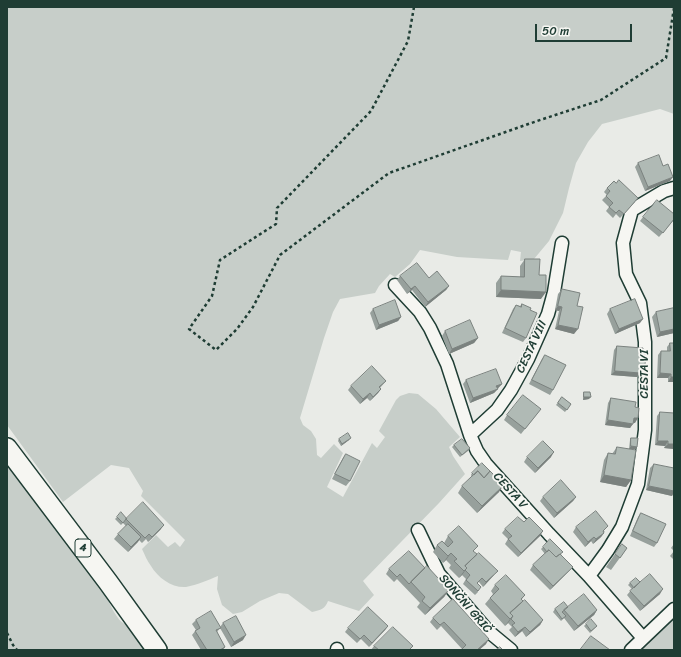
<!DOCTYPE html>
<meta charset="utf-8">
<style>
body{margin:0}
#map{position:relative;width:681px;height:657px;overflow:hidden;background:#e9ebe7;font-family:Sriracha,sans-serif}
canvas{display:block}
.frame{position:absolute;inset:0;border:8px solid #1f3d34;pointer-events:none}
.scale{position:absolute;left:535px;top:24px;width:97px;height:18px;box-sizing:border-box;border:2px solid #1f3d34;border-top:0;padding-left:5px;font-size:12px;line-height:14px;white-space:nowrap;color:#1f3d34;-webkit-text-stroke:3px #f6f6f2;paint-order:stroke}
</style>
<div id="map">
<canvas width="681" height="657"></canvas>
<div class="frame"></div>
<div class="scale">50 m</div>
</div>
<script>
const c = document.querySelector('canvas').getContext('2d');
c.lineJoin = 'round';
function fill(path, color) { c.fillStyle = color; c.fill(path, 'evenodd'); }
function stroke(path, color, width, dash) { c.strokeStyle = color; c.lineWidth = width; c.lineCap = dash ? 'butt' : 'round'; c.setLineDash(dash || []); c.stroke(path); }
function label(font, color, halo, rows, align = 'center') {
  c.font = font + ' Sriracha,sans-serif'; c.lineWidth = 3.5; c.setLineDash([]); c.textBaseline = 'middle'; c.strokeStyle = halo; c.fillStyle = color; for (const [text, x, y, turn = 0] of rows) {
    c.save(); c.translate(x, y); c.rotate((+turn || 0) * Math.PI / 180); c.textAlign = isNaN(turn) ? turn : align; if (halo) c.strokeText(text, 0, 0); c.fillText(text, 0, 0); c.restore();
  }
}
fill(new Path2D(`
 M7,7H674V114L660,109L602,124L588,142L576,163L569,188L563,213L549,241L534,259L520,261L521,252L511,250L508,260L457,257L420,250L410,264L395,277L390,274L379,286L375,293L340,299L333,312L324,338L300,418L303,425L311,431L316,439L317,455L321,458L334,444L343,453L327,487L343,497L372,443L377,448L385,437L379,431L396,400L400,396L409,393L418,394L436,409L460,437L449,447L453,456L465,474L439,503L363,581L374,595L359,611L328,601C325,609 321,610 312,612L288,594L279,593L260,601L242,612L233,614L222,605L217,589L218,576C208,580 197,585 186,587C172,588 158,578 151,566C147,561 145,555 142,549L156,535L168,547L175,542L180,547L185,540L141,496L143,491L129,468L111,465L63,502L7,425Z
 M7,464C40,506 72,548 103,591C110,601 115,621 127,625L146,650H7Z
 M674,617V650H641L649,639Z`), '#c7cec9');
const minor = new Path2D(`
 M395,285L420,312L430,328L447,364L470,435L477,451L486,464L549,534L589,576L643,638
 M470,435L497,410L511,390L528,359L548,314L554,292L562,243
 M418,530L439,574L488,631L511,650
 M589,576L608,550L622,527L638,484L645,430V342L640,303L626,274L623,243L632,210L664,191L674,188
 M337,649V650
 M631,650L674,609`);
const primary = new Path2D(`
 M7,448L108,582L157,650`);
stroke(minor, '#1f3d34', 15);
stroke(primary, '#1f3d34', 22);
stroke(new Path2D(`
 M414,7L408,41L371,111L277,208L276,224L220,260L212,296L189,329L216,350L237,329L253,307L280,255L389,173L537,121L601,100L666,58L674,8
 M7,633L13,645L17,650`), '#1f3d34', 2.5, [3, 3]);
stroke(minor, '#f6f6f2', 12);
stroke(primary, '#f6f6f2', 19);
fill(new Path2D(`
 M638,163L670,181L645,191L635,167Z
 M607,188L635,202L620,218L616,214L613,218L606,211L609,207L602,200L607,195L604,192Z
 M674,214V220L659,237L640,221L643,217Z
 M525,259L539,275L541,299L496,297V283L501,276L520,277V266Z
 M400,276L429,278L449,286L446,290L425,307L412,290L407,294L397,280Z
 M562,289L577,306L574,334L555,329L559,311L555,310L558,294Z
 M522,304L530,310L526,338L523,342L502,333L513,309L516,305L520,306Z
 M674,308V333L657,337L652,317L656,312Z
 M373,309L401,317L398,321L376,330L370,313Z
 M610,309L640,323L615,334L607,314Z
 M445,331L478,338L474,343L449,354L442,336Z
 M670,343H674V382H668V378H657L658,355L661,351H667V347Z
 M617,346L643,355L645,365L642,370L640,369L637,377L611,375L614,350Z
 M545,355L553,390L550,395L529,384L542,359Z
 M466,380L502,384L494,393L470,403L463,384Z
 M386,381L380,388L381,389L378,393L370,401L367,398L360,404L348,390L351,386Z
 M584,392L589,399L583,400V394Z
 M562,397L571,404L565,412L556,405Z
 M611,398L635,407V423H633L630,428L605,425L608,403Z
 M541,409L521,434L504,420L507,415Z
 M660,412L674,449L664,448L665,446L655,445L657,416Z
 M631,438L636,449H629L630,440Z
 M339,439L349,440L341,446L338,441Z
 M454,445L470,448L468,451L460,457L452,447Z
 M617,447L631,480L626,487L600,482L604,460L608,453L612,454Z
 M346,454L350,481L346,486L332,479L343,458Z
 M527,457H551L535,473L524,462Z
 M654,464L674,491V492L672,496L646,490L650,468Z
 M472,473L499,492L477,513L458,493L462,486L472,477L471,475Z
 M543,497H576L573,501L554,518L540,501Z
 M641,513L657,543L654,547L630,536L638,517Z
 M117,517L127,518L161,529L148,542L146,539L142,543L139,540L128,552L114,539L118,534L126,526L123,523L121,525L115,519Z
 M524,522L540,536L518,557L505,544L508,539L502,533L505,529Z
 M576,527L605,531L604,532V533L601,537L593,544L591,541L585,547L573,532Z
 M448,536L474,552L494,575L483,587L479,582L477,583L478,592L475,595L463,584L466,579L462,575L459,578L449,568L451,565L446,560L443,563L433,552L437,545L444,543Z
 M622,544L627,548L611,570L606,567Z
 M674,544V560L670,556L674,551L671,548Z
 M543,547L561,554L569,571L550,590L530,570L533,565L545,554L541,549Z
 M425,568L449,590L444,597L425,615L417,607L420,603L397,579L394,582L386,574L389,569Z
 M640,582L660,594L640,611L627,595L632,589L628,585L630,583Z
 M495,585L525,595L522,599L521,603L543,620L540,625L526,637L522,631L515,637L509,630L512,627L508,623L505,626L485,604L490,598L493,594L491,591Z
 M453,599L486,644L479,650H461L462,649L441,626L437,630L430,622L433,618Z
 M568,607L597,610L594,615L574,631L564,618L561,621L553,612L555,609Z
 M196,620L220,627L223,623L243,640L231,647L220,628L217,632L225,647L223,650H201L192,635L196,630L192,624Z
 M586,624L597,626L590,633L584,626Z
 M388,626L385,630L369,647L361,639L357,643L345,632L348,628Z
 M374,646L410,650H371Z`), '#97a09c');
fill(new Path2D(`
 M673,177L670,181L645,191L648,187Z
 M415,286L412,290L407,294L411,289Z
 M449,286L446,290L425,307L428,302Z
 M501,290L546,292L541,299L496,297Z
 M558,306L562,307L559,311L555,310Z
 M401,317L398,321L376,330L379,325Z
 M643,319L640,323L615,334L619,329Z
 M558,325L578,329L574,334L555,329Z
 M674,329V333L657,337L660,332Z
 M478,338L474,343L449,354L452,349Z
 M641,365H645L642,370L638,369Z
 M615,371L640,373L637,377L611,375Z
 M660,373L671,374L668,378H657Z
 M671,377H674V382H668Z
 M502,384L498,388L493,390L496,386Z
 M381,389L378,393L370,401L373,397Z
 M498,389L494,393L470,403L473,398Z
 M370,393L367,398L360,404L363,399Z
 M584,397H591L589,399L583,400Z
 M634,418H638L635,423L631,422Z
 M608,420L633,424L630,428L605,425Z
 M351,438L349,440L341,446L342,444Z
 M658,441H668L665,446L655,445Z
 M668,444H674V449L664,448Z
 M631,446L637,447L636,449H629Z
 M554,452L551,457L535,473L538,468Z
 M604,475L631,480L626,487L600,482Z
 M504,485L499,492L477,513L482,506Z
 M649,486L674,491V492L672,496L646,490Z
 M576,497L573,501L554,518L557,513Z
 M164,525L161,529L148,542L152,537Z
 M543,531L540,536L518,557L521,553Z
 M604,533L601,537L593,544L596,539Z
 M141,537L138,542L128,552L131,547Z
 M594,537L591,541L585,547L588,542Z
 M451,553L446,560L443,563L448,556Z
 M573,567L550,590L553,586Z
 M467,568L462,575L459,578L464,571Z
 M498,571L494,575L483,587L486,582Z
 M663,589L660,594L640,611L644,606Z
 M449,590L444,597L425,615L430,608Z
 M597,610L594,615L574,631L578,626Z
 M513,616L508,623L505,626L510,619Z
 M543,620L540,625L526,637L530,632Z
 M388,626L385,630L369,647L372,643Z
 M525,627L522,631L515,637L518,632Z
 M246,635L243,640L231,647L234,642Z
 M489,639L486,644L479,650H477Z`), '#7b827f');
const building = new Path2D(`
 M659,155L663,166L668,164L673,177L648,187L638,163Z
 M619,180L638,198L624,214L619,210L616,213L609,207L613,203L606,196L610,191L607,188L614,181L616,183Z
 M657,200L674,214V219L663,233L643,217Z
 M525,259H540L539,275H546V292L501,290V276L524,277Z
 M417,263L429,278L437,271L449,286L428,302L415,286L411,289L400,276Z
 M562,289L580,293L577,306L583,307L578,329L558,325L562,307L558,306Z
 M635,299L643,319L619,329L610,309Z
 M395,300L401,317L379,325L373,309Z
 M522,304L531,308L530,310L537,313L526,338L505,328L516,305L521,307Z
 M674,308V329L660,332L656,312Z
 M470,320L478,338L452,349L445,331Z
 M670,343H674V377H671V374L660,373L661,351H670Z
 M617,346L643,348V355H646L645,365H641L640,373L615,371Z
 M545,355L566,365L553,390L532,380Z
 M372,366L386,381L379,387L381,389L373,397L370,393L363,399L351,386Z
 M496,369L502,384L496,386L498,389L473,398L466,380Z
 M584,392H590L591,397H584Z
 M523,395L541,409L525,429L507,415Z
 M562,397L571,404L567,410L558,403Z
 M611,398L636,402L635,407L639,408L638,418H634L633,424L608,420Z
 M660,412L674,413V444H668V441H658Z
 M348,433L351,438L342,444L339,439Z
 M631,438H638L637,447L631,446Z
 M462,439L470,448L462,455L454,445Z
 M543,441L554,452L538,468L527,457Z
 M617,447L636,450L631,480L604,475L608,453L615,454Z
 M346,454L360,461L350,481L335,474Z
 M482,463L491,472L490,471L484,478L478,471L474,475L472,473Z
 M654,464L674,468V491L649,486Z
 M478,471L484,478L490,471L504,485L482,506L462,486Z
 M561,480L576,497L557,513L543,497Z
 M143,502L164,525L152,537L149,534L145,538L126,519Z
 M596,511L608,526L603,531L604,533L596,539L594,537L588,542L576,527Z
 M121,512L127,519H126L123,523L117,517Z
 M641,513L666,524L657,543L633,531Z
 M518,517L524,522L529,517L543,531L521,553L508,539L512,536L505,529Z
 M128,524L141,537L131,547L118,534Z
 M459,526L478,546L473,551L477,554L465,566L467,568L464,571L454,561L457,559L451,553L448,556L437,545L442,541L448,547L453,542L448,536Z
 M550,539L563,552L556,557L549,550L547,552L543,547Z
 M622,544L627,548L620,558L615,554Z
 M549,550L556,557L560,554L573,567L553,586L533,565Z
 M409,551L425,568L409,584L400,574L397,577L389,569Z
 M479,553L498,571L486,582L482,578L477,583L481,587L478,591L466,580L470,575L465,570L467,568L465,566Z
 M427,566L449,590L430,608L422,601L425,597L411,582Z
 M650,574L663,589L644,606L630,591Z
 M506,575L525,595L521,599L523,601L510,613L513,616L510,619L490,598L499,589L495,585Z
 M636,578L640,582L634,588L630,583Z
 M584,594L597,610L578,626L564,610Z
 M453,599L489,639L477,650H464L462,649L466,645L444,622L440,625L433,618Z
 M525,600L543,620L530,632L525,627L518,632L512,625L515,623L511,619L513,616L510,613Z
 M564,602L568,607L562,612L566,616L562,619L555,609Z
 M368,607L388,626L372,643L364,635L360,639L348,628Z
 M211,611L221,628L216,630L225,647L220,650H207L195,631L200,628L196,620Z
 M236,616L246,635L234,642L223,623Z
 M591,619L597,626L591,631L586,624Z
 M393,627L413,646L409,650H379L374,646Z
 M591,636L610,650H580Z
 M500,647L503,650H496Z`);
fill(building, '#b0bab5');
stroke(building, '#7b827f', 1);
for (const [x, y, w] of [
 [83,548,16]
]) { const box = new Path2D(); box.roundRect(x - w / 2, y - 9, w, 18, 3); c.fillStyle = '#f6f6f2'; c.fill(box); stroke(box, '#1f3d34', 1); }
label('bold 11px', '#1f3d34', null, [
 ["4",83,548]
]);
label('12px', '#1f3d34', '#f6f6f2', [
 ["CESTA VIII",532,347,-65],
 ["CESTA VI",645,374,-90],
 ["CESTA V",510,491,48],
 ["SONČNI GRIČ",465,604,49]
]);
</script>
